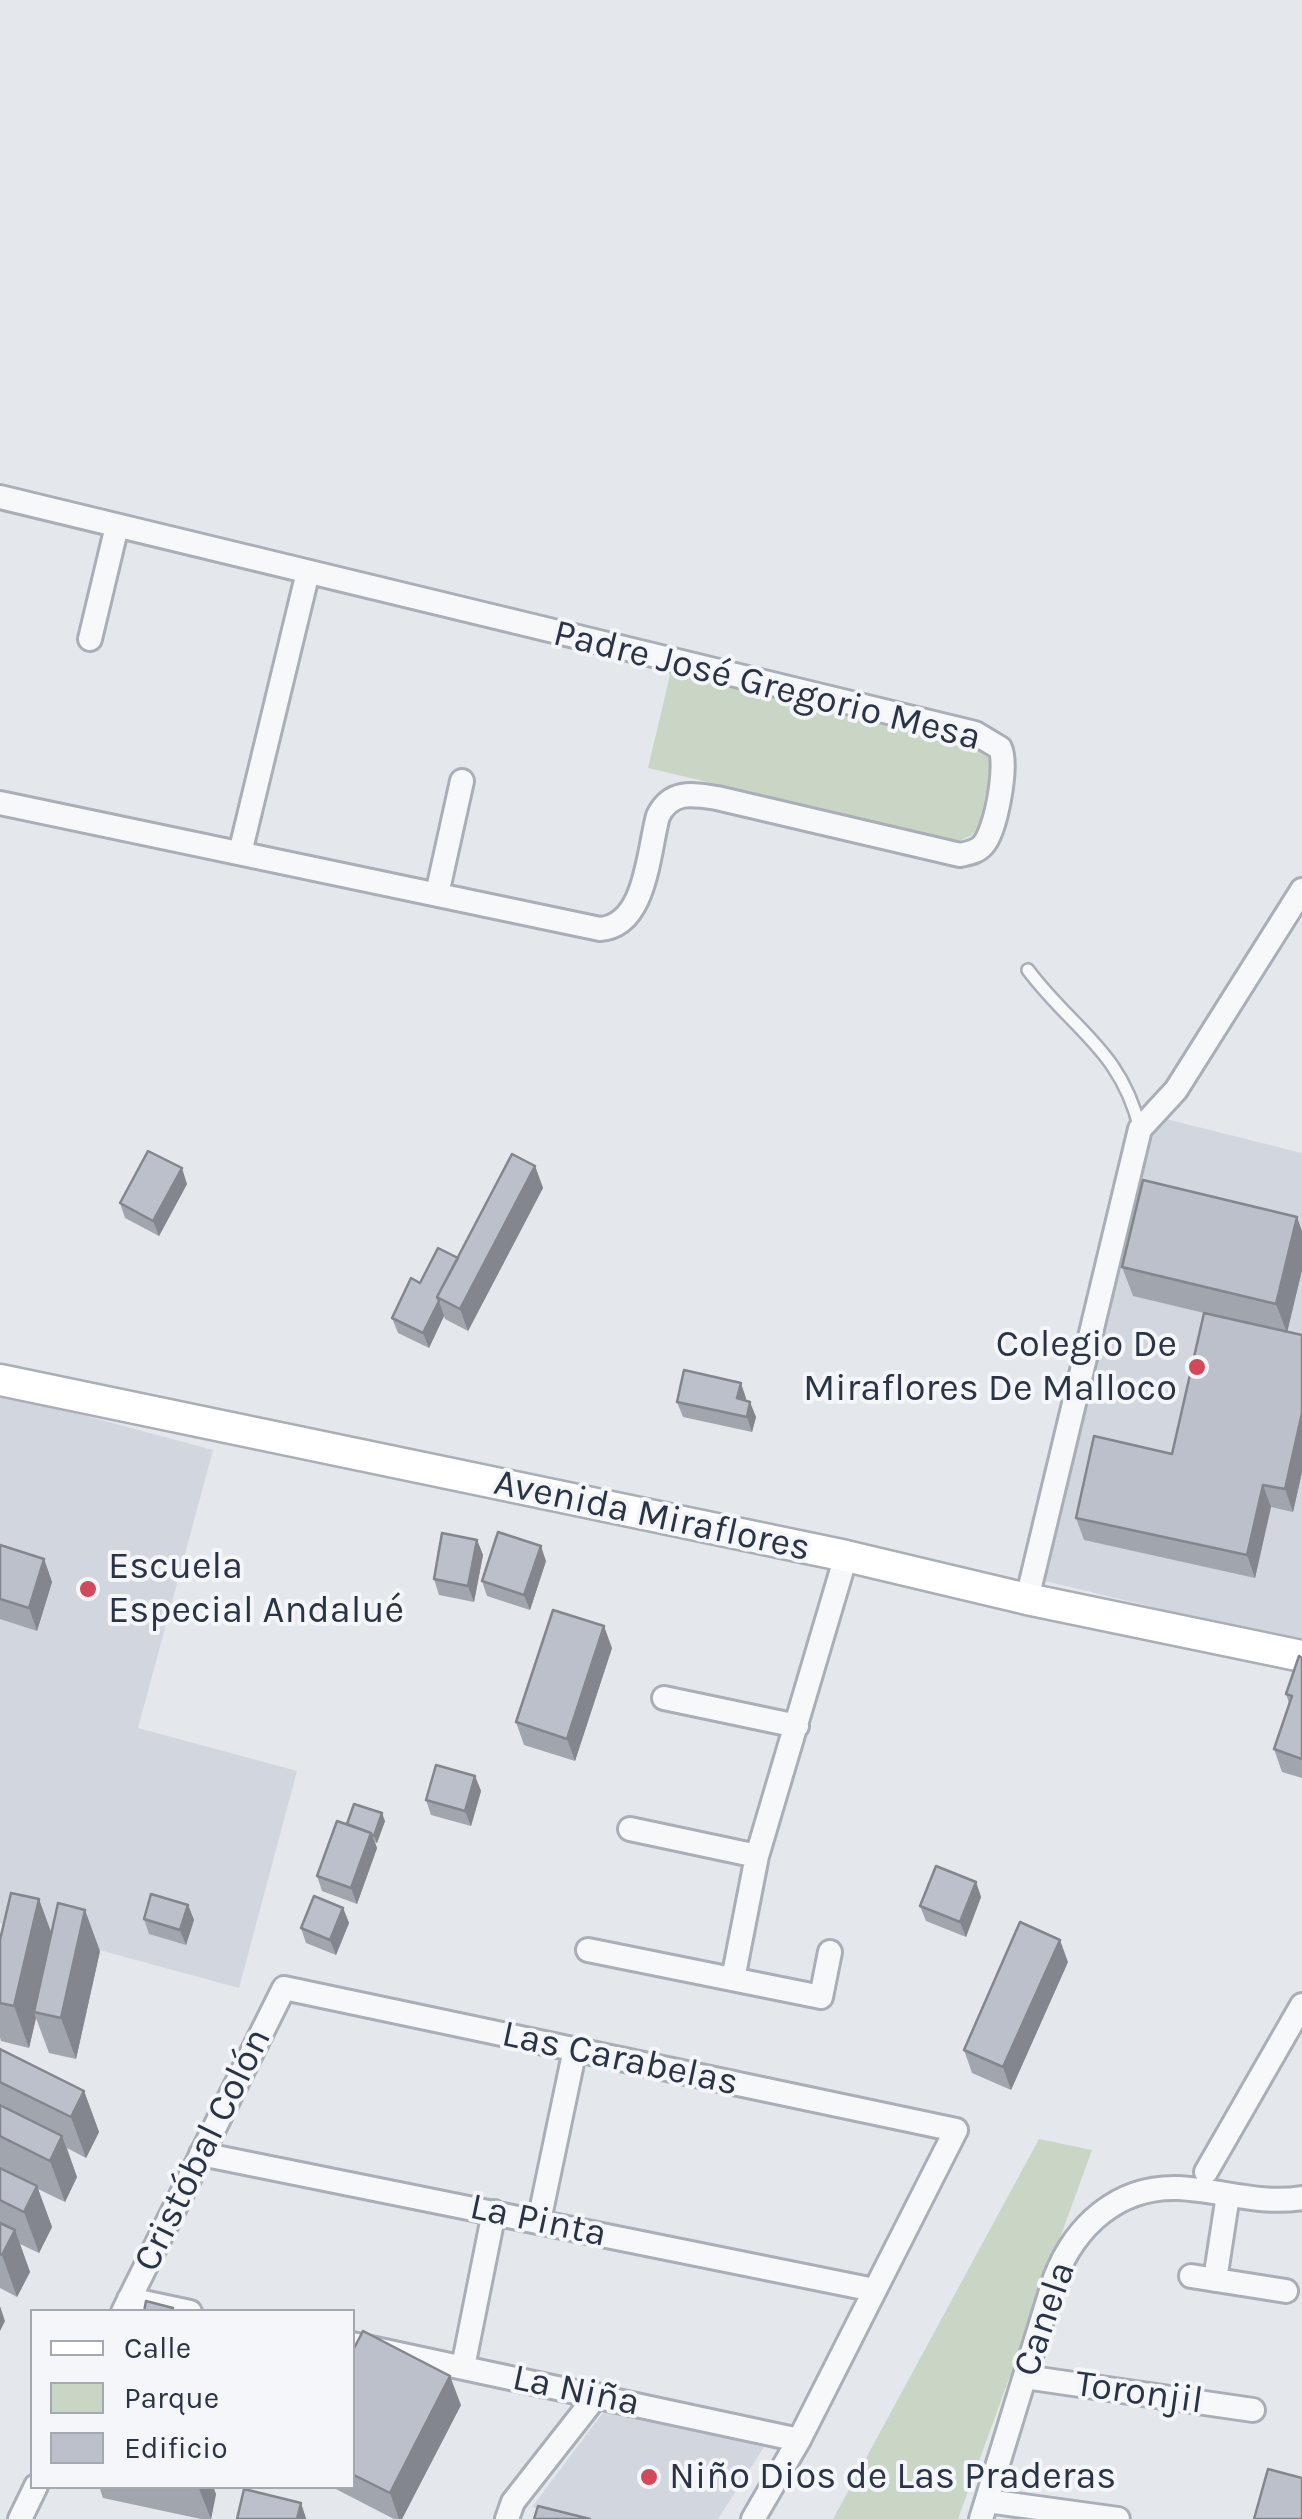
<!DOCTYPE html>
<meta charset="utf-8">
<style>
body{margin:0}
#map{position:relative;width:1302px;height:2519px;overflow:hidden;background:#e4e7ec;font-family:Karla,sans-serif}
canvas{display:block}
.legend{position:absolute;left:30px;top:2309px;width:325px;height:180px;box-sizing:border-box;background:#f4f6f9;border:2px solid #a4a8b1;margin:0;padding:12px 18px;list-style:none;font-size:30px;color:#2b3445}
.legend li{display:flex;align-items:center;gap:20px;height:50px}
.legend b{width:50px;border:2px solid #a4a8b1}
</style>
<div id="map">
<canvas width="1302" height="2519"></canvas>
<ul class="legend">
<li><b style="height:12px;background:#fff"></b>Calle</li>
<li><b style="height:28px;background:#c9d6c5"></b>Parque</li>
<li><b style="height:28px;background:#bbc0ca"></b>Edificio</li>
</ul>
</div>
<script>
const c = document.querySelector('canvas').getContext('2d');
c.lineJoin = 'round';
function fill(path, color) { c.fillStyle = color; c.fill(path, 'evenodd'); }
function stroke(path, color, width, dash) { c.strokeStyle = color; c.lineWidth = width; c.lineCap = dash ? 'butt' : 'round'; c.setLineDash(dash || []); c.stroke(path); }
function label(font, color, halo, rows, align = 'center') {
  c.font = font + ' Karla,sans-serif'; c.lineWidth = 8; c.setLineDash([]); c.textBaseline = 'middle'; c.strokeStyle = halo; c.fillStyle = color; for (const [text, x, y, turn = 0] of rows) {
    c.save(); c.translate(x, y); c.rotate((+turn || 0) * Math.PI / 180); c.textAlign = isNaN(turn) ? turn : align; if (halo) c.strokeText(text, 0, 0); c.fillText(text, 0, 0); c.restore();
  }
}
fill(new Path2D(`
 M1150,1115L1302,1153V1643L1041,1580Z
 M0,1393L213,1450L138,1728L297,1771L239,1988L0,1923Z
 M605,2410L764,2447L718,2519H582L532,2507Z`), '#d2d6de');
fill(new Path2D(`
 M671,671L979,747L988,755L991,769L979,826L972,835L959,841L648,768Z
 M1039,2139L1092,2150L958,2519H833Z`), '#c9d6c5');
const service = new Path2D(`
 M1028,970C1073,1030 1121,1050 1140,1129`);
const minor = new Path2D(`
 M0,497L975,733L1000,748C1008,765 996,831 983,845C977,852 969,853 960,855L717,798C692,794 671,790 658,816C648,853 646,926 600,929L0,803
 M90,639L117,526
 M240,853L308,572
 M437,894L462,781
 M1027,1599L1140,1129L1176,1090L1302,890
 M664,1698L797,1726
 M630,1829L757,1856
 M588,1950L821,1997L830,1952
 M733,1979L757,1856L846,1556
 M201,2154L874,2290
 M1206,2172L1302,2005
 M539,2221L575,2049
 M1191,2276L1286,2291
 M1215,2280L1228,2195
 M129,2299L190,2312
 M123,2312L284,1988L956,2130L799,2440L753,2519
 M352,2344L799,2440
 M463,2367L494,2212
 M1025,2377L1253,2410
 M987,2501L1118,2519
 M20,2519L36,2486
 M507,2519L513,2502L597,2395
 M981,2519L1055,2278C1075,2226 1118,2186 1178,2188C1221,2190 1259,2205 1302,2198`);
const secondary = new Path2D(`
 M0,1380L846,1556L1027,1599L1302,1656`);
stroke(service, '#a9aeb7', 16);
stroke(minor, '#a9aeb7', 28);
stroke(secondary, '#a9aeb7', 35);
stroke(service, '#f7f8fa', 11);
stroke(minor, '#f7f8fa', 22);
stroke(secondary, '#fff', 30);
fill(new Path2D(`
 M535,1166L543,1188L468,1331L445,1319L444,1316L429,1348L398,1333L392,1318L420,1283L458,1258Z
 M187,1184L159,1236L125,1218L120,1203Z
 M1302,1231V1270L1287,1332L1302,1335V1472L1293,1512L1271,1507L1255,1578L1084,1540L1076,1518L1172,1454L1221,1317L1133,1296L1122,1267Z
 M746,1398V1400L756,1417L752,1432L683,1417L677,1402Z
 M477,1540L483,1555L474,1602L439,1595L434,1579Z
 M0,1545L44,1559L52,1582L37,1631L0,1619Z
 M546,1561L530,1610L487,1596L482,1581Z
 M612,1648L575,1761L524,1745L516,1722Z
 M1302,1658V1778L1282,1772L1274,1749L1289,1703L1286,1694Z
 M475,1776L481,1791L471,1826L431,1815L426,1800Z
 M385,1821L377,1843L375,1842L377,1848L357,1904L322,1891L317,1876L347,1824Z
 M976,1882L981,1897L966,1937L926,1921L920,1906Z
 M188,1905L194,1920L186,1945L149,1934L144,1919Z
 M343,1908L349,1923L336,1955L306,1943L301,1928Z
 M51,1933L100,1951L76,2059L49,2053L36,2018L29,2048L1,2041L0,2037V1940Z
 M1068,1962L1011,2090L972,2073L964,2050Z
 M0,2049L84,2091L99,2132L86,2158L67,2148L77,2177L65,2202L38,2189L52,2227L39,2253L20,2244L30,2272L17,2297L0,2288Z
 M352,2352L461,2405L402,2519H394L330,2486H352Z
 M99,2486H198L216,2494L211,2519H201L103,2498Z`), '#a1a5ae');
fill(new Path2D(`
 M535,1166L543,1188L468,1331L460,1309Z
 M182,1168L187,1184L159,1236L153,1221Z
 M1297,1217L1302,1231V1270L1287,1333L1276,1304Z
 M439,1301L444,1316L429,1348L423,1333Z
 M741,1383L746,1398L743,1414L737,1398Z
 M750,1402L756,1417L752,1432L747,1417Z
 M1302,1413V1472L1293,1512L1285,1489Z
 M1263,1485L1271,1507L1255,1578L1247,1555Z
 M477,1540L483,1555L474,1602L468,1586Z
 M541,1546L546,1561L530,1610L524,1595Z
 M44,1559L52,1582L37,1631L29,1608Z
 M604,1626L612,1648L575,1761L567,1739Z
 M475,1776L481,1791L471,1826L465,1811Z
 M382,1813L385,1821L377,1843L374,1836Z
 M371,1833L377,1848L357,1904L351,1888Z
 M976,1882L981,1897L966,1937L960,1922Z
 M39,1899L54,1940L34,2012L36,2018L29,2048L14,2006Z
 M188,1905L194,1920L186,1945L180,1930Z
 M343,1908L349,1923L336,1955L330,1940Z
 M85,1910L100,1951L76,2059L61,2018Z
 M1060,1940L1068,1962L1011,2090L1003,2067Z
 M84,2091L99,2132L86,2158L71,2117Z
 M62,2136L77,2177L65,2202L50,2161Z
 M37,2186L52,2227L39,2253L24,2212Z
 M15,2230L30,2272L17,2297L2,2255Z
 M0,2306L5,2321L0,2331Z
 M450,2376L461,2405L402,2519H399L390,2493Z
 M198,2486H213L216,2494L211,2519Z
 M301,2503L306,2518V2519H297Z`), '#83868d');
const building = new Path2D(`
 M148,1151L182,1168L153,1221L120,1203Z
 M512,1154L535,1166L460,1309L437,1297Z
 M1143,1180L1297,1217L1276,1304L1122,1267Z
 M438,1248L458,1258L437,1297L439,1301L423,1333L392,1318L411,1278L420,1283Z
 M1204,1313L1302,1335V1413L1285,1489L1263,1485L1247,1555L1076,1518L1094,1436L1172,1454Z
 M684,1370L741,1383L737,1398L750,1402L747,1417L677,1402Z
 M498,1532L541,1546L524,1595L482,1581Z
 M442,1533L477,1540L468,1586L434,1579Z
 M0,1545L44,1559L29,1608L0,1599Z
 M553,1610L604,1626L567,1739L516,1722Z
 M1299,1656L1302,1658V1759L1274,1749L1292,1696L1286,1694Z
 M436,1765L475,1776L465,1811L426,1800Z
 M354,1804L382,1813L374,1836L371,1834V1833L347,1824Z
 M337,1821L371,1833L351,1888L317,1876Z
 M936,1866L976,1882L960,1922L920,1906Z
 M11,1893L39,1899L14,2006L0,2003V1940Z
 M151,1894L188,1905L180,1930L144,1919Z
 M314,1896L343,1908L330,1940L301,1928Z
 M58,1903L85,1910L61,2018L34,2012Z
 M1020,1922L1060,1940L1003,2067L964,2050Z
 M0,2049L84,2091L71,2117L0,2082Z
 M0,2105L62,2136L50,2161L0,2136Z
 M0,2168L37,2186L24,2212L0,2200Z
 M0,2223L15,2230L2,2255L0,2254Z
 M146,2301L173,2308L172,2312H144Z
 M363,2331L450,2376L390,2493L352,2474V2352Z
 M1268,2469L1302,2478V2519H1254Z
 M244,2489L301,2503L297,2519H237Z
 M538,2506L590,2519H534Z`);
fill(building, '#bbc0ca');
stroke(building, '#83868d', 2.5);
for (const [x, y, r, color] of [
 [1197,1367,10,"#d1495b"],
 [88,1589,10,"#d1495b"],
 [649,2477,10,"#d1495b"]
]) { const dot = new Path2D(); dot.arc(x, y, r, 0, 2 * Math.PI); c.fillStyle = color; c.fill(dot); stroke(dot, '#f4f6f9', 4); }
label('38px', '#2b3445', '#f4f6f9', [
 ["Padre José Gregorio Mesa",767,686,14],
 ["Avenida Miraflores",652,1516,12],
 ["Las Carabelas",620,2059,12],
 ["Cristóbal Colón",203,2150,-64],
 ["La Pinta",538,2221,12],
 ["Canela",1045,2319,-71],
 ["La Niña",576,2391,12],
 ["Toronjil",1139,2393,8]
]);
label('38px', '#2b3445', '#f4f6f9', [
 ["Colegio De",1177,1345,"right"],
 ["Miraflores De Malloco",1177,1389,"right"],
 ["Escuela",108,1567],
 ["Especial Andalué",108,1611],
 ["Niño Dios de Las Praderas",669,2477]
], 'left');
</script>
